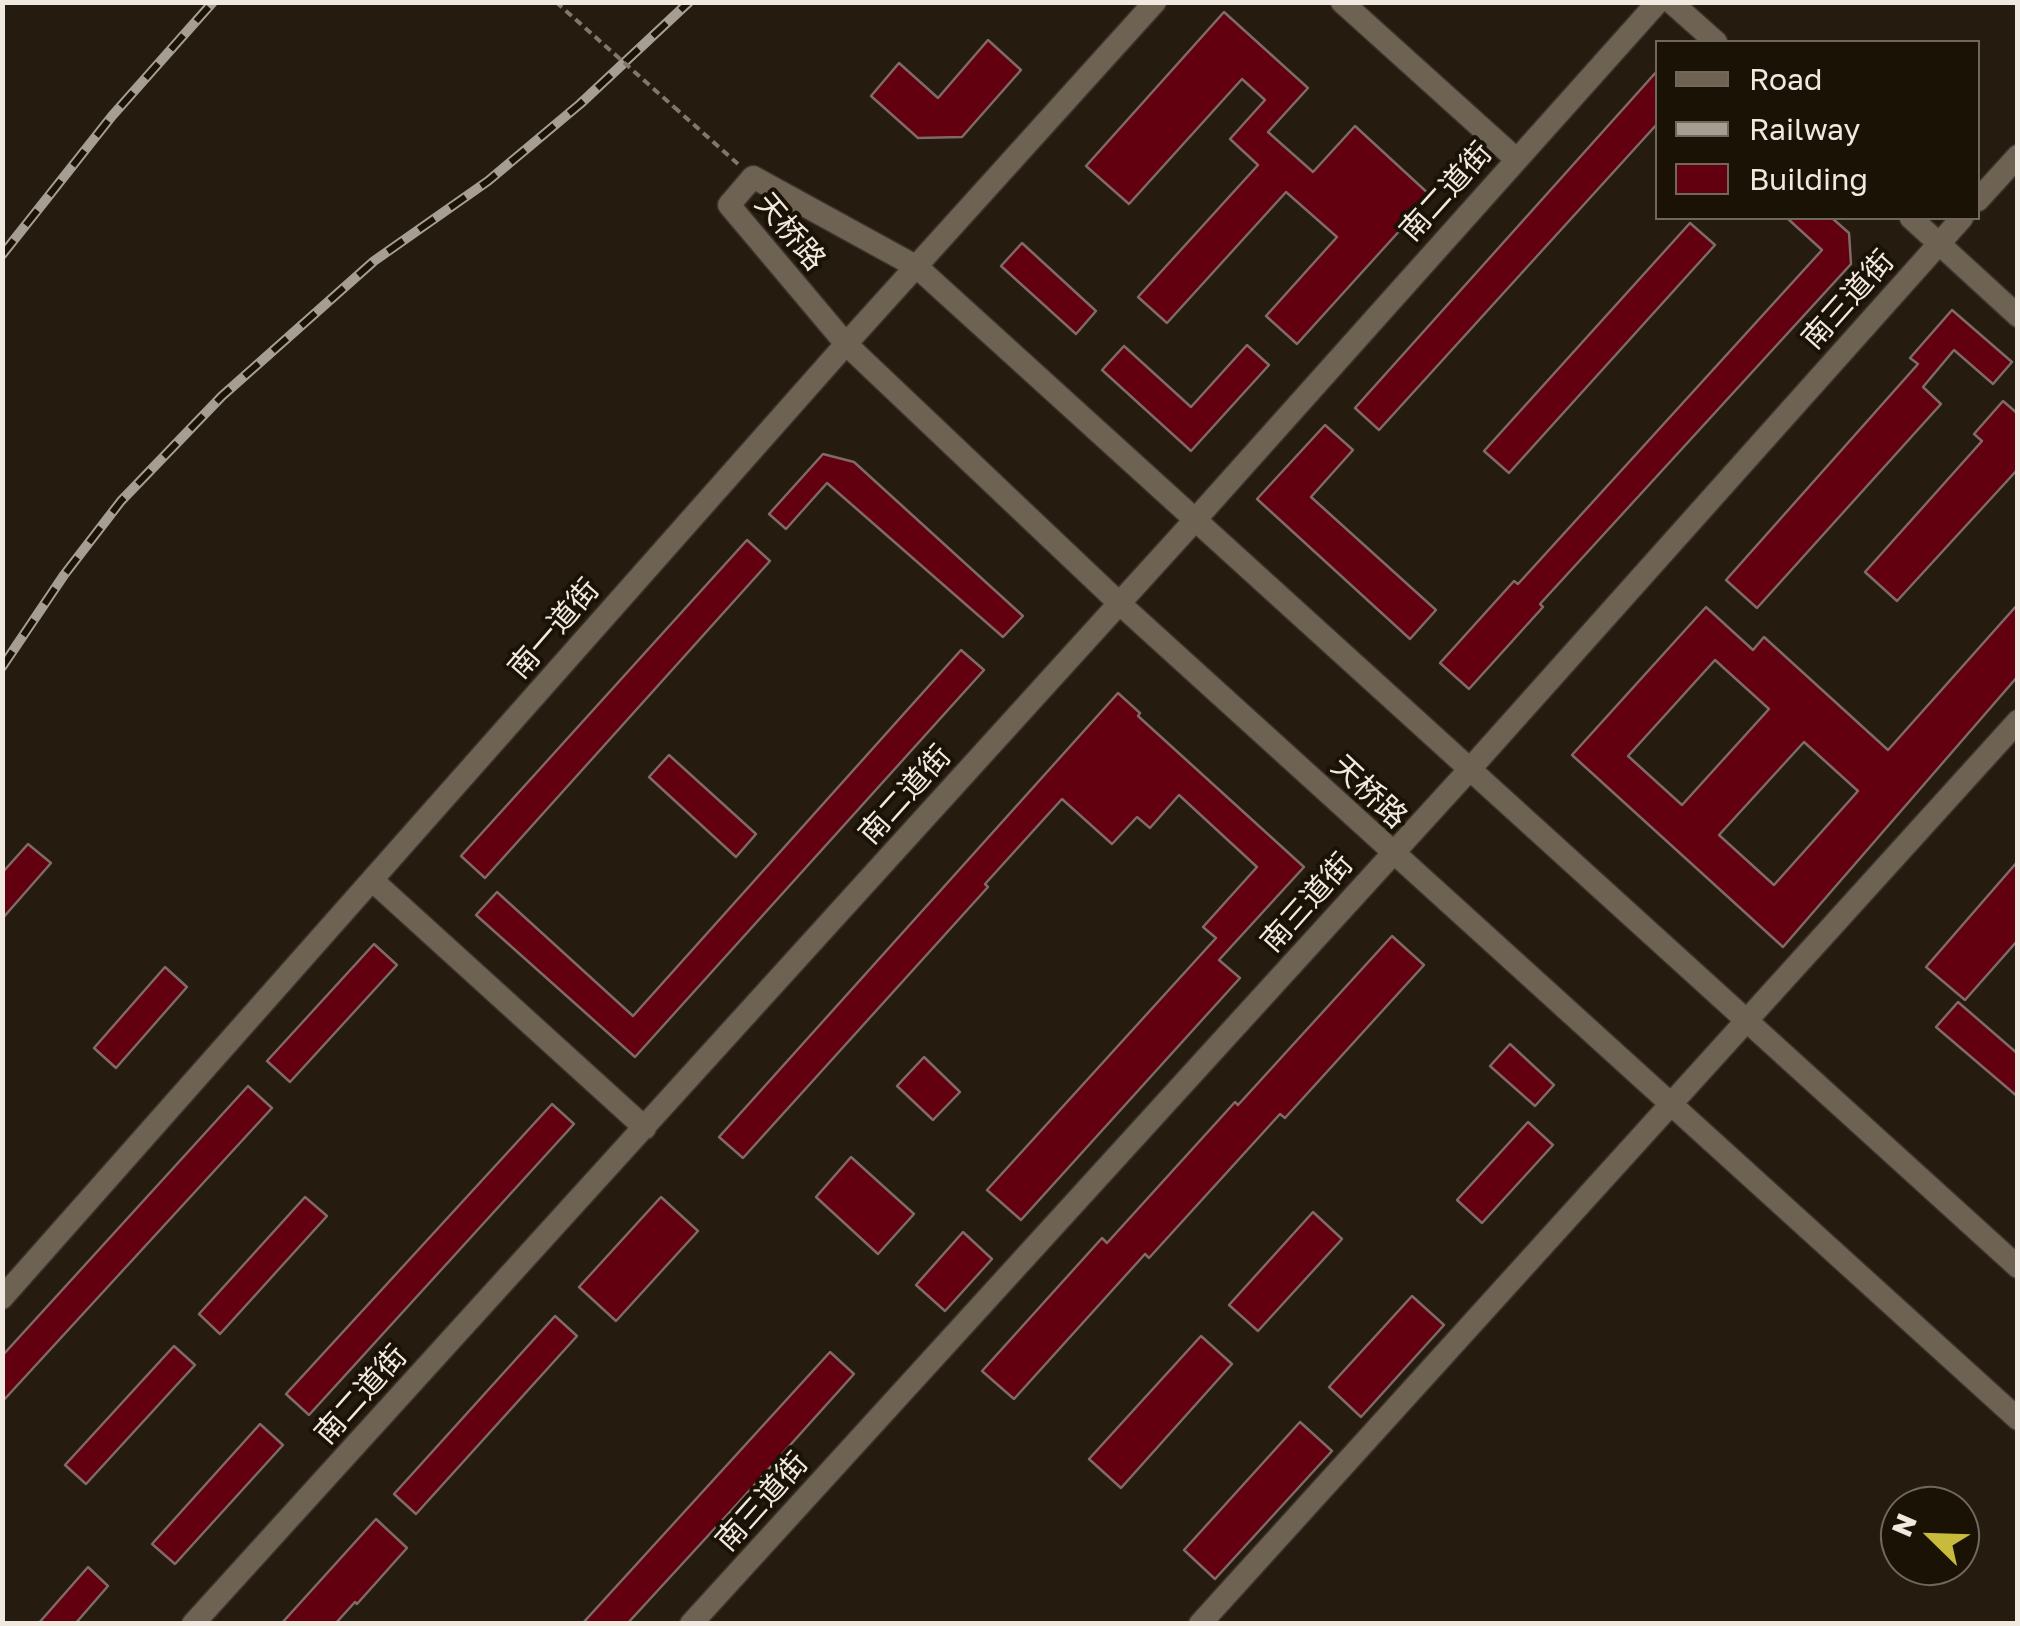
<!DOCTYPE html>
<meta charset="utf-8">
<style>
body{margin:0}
#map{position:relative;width:2020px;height:1626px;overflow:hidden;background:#251b0f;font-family:"Golos Text",sans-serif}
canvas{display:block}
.frame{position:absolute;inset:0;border:5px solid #f0e9e0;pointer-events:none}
.legend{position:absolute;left:1655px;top:40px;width:325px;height:180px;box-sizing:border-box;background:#1b1206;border:2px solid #70685d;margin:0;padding:12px 18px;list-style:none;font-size:30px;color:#f0e9e0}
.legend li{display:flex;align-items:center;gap:20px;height:50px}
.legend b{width:50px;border:2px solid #70685d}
.north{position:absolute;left:1880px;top:1486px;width:100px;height:100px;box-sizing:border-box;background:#1b1206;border:2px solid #70685d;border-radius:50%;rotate:293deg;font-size:28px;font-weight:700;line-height:40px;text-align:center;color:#f0e9e0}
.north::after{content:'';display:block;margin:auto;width:35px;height:45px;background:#c8bb3b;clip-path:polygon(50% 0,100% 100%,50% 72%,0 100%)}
</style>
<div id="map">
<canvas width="2020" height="1626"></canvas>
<div class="frame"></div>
<ul class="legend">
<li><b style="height:12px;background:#6e6253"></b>Road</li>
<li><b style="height:12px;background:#a69d93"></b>Railway</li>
<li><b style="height:28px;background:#62000f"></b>Building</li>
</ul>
<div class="north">N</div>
</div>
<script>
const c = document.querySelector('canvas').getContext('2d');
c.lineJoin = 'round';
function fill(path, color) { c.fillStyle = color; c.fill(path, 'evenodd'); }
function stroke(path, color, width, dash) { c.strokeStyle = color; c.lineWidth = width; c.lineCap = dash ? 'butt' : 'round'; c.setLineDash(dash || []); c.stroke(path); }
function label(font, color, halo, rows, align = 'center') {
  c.font = font + ' "Golos Text","Noto Sans SC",sans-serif'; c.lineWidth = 8; c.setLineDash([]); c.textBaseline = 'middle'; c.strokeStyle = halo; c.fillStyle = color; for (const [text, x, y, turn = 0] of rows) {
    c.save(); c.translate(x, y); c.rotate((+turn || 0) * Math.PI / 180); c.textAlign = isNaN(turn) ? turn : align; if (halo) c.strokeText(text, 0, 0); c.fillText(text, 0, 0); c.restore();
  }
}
const building = new Path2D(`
 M1224,12L1308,88L1268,132L1313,172L1355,126L1431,196L1297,344L1266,316L1337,237L1286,192L1167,323L1138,297L1258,165L1230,139L1265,100L1242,79L1129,204L1086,166Z
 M988,40L1021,70L962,137L918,138L871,96L899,63L938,98Z
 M1658,70V123L1379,430L1355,408Z
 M1787,218H1832L1849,233L1851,264L1540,604L1543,607L1469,689L1440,663L1514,581L1518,584L1822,250Z
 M1690,223L1715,245L1509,473L1484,451Z
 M1022,243L1096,311L1076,334L1001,266Z
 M1952,310L2012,362L1993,384L1954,350L1923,387L1941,404L1757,608L1726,580L1918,364L1910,358Z
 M1247,345L1269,365L1191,451L1102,370L1124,346L1191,407Z
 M2003,401L2018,414V469L1897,601L1865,572L1982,441L1974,434Z
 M1325,425L1353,450L1311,497L1436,610L1410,639L1257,499Z
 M823,454L854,462L1023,616L1003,637L827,483L786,529L769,514Z
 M747,540L770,561L485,878L461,856Z
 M2018,604V676L1783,947L1572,755L1706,607L1753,650L1764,637L1888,750ZM1715,660L1769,709L1682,805L1628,756ZM1804,742L1858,791L1774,885L1719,835Z
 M961,650L984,670L635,1057L476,915L497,892L633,1016Z
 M1118,693L1140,713L1138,716L1304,867L1219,960L1240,978L1021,1220L987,1190L1216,938L1203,927L1257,867L1179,795L1150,828L1137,817L1112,844L1062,799L985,884L988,887L743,1158L719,1137Z
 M669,755L756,834L736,857L649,777Z
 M28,844L51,863L2,919V873Z
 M2018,861V940L1965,1000L1926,967Z
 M1392,936L1424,965L1285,1118L1280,1114L1149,1258L1145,1254L1014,1399L982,1371L1102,1238L1107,1243L1235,1102L1238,1105Z
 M374,944L397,965L290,1082L267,1061Z
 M165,967L187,987L116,1068L94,1048Z
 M1958,1002L2018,1054V1097L1936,1027Z
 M1510,1044L1554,1085L1535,1106L1490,1066Z
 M924,1057L960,1092L933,1120L897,1086Z
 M248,1086L272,1108L2,1402V1356Z
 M552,1104L574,1124L309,1415L286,1394Z
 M1528,1122L1553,1145L1482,1223L1457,1200Z
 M851,1157L914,1214L878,1254L816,1197Z
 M305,1197L327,1216L220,1334L199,1314Z
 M661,1197L698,1231L616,1321L579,1287Z
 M1313,1212L1342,1239L1258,1331L1229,1305Z
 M963,1232L992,1259L945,1311L916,1285Z
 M1412,1296L1444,1325L1361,1417L1329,1387Z
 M555,1316L577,1336L416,1514L394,1494Z
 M1201,1336L1232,1364L1121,1488L1089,1459Z
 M174,1346L195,1365L86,1484L65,1465Z
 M830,1352L854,1374L739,1502L627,1624H582Z
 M1300,1422L1332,1451L1215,1579L1184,1550Z
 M260,1424L283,1445L175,1564L152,1544Z
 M376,1519L407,1548L357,1604L355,1602L335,1624H281Z
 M88,1567L108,1586L75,1624H38Z`);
fill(building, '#62000f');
stroke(building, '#7f6a69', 2.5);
const minor = new Path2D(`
 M1342,2L1516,159
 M1671,2L1716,42
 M1978,200L2018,156
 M1911,218L2018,316
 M372,880L645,1128
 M2018,1267L917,267L753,177L729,205L846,344L1119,603L2018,1419
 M2,1298L846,344L1155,2
 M193,1624L1195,520L1658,2
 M691,1624L1470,769L1962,218
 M1200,1624L2018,721`);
stroke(minor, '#3b332d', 25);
stroke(new Path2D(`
 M674,107L738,164`), '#80776d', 4, [8, 5]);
stroke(minor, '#6e6253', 22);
const rail = new Path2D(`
 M2,255L112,116L213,2
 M2,667L64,575L121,501L222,396L374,261L488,181L580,104L689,2`);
stroke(rail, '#a69d93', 10);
stroke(rail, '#1b1206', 6, [19]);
stroke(new Path2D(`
 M556,2L674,107`), '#80776d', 4, [8, 5]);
label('30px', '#f0e9e0', '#1b1206', [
 ["南二道街",1446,192,-48],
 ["天桥路",790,232,50],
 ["南三道街",1848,300,-48],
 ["南一道街",554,629,-49],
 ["天桥路",1369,792,43],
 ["南二道街",905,795,-48],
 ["南三道街",1307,903,-48],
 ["南二道街",361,1395,-48],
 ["南三道街",762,1502,-48]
]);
</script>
